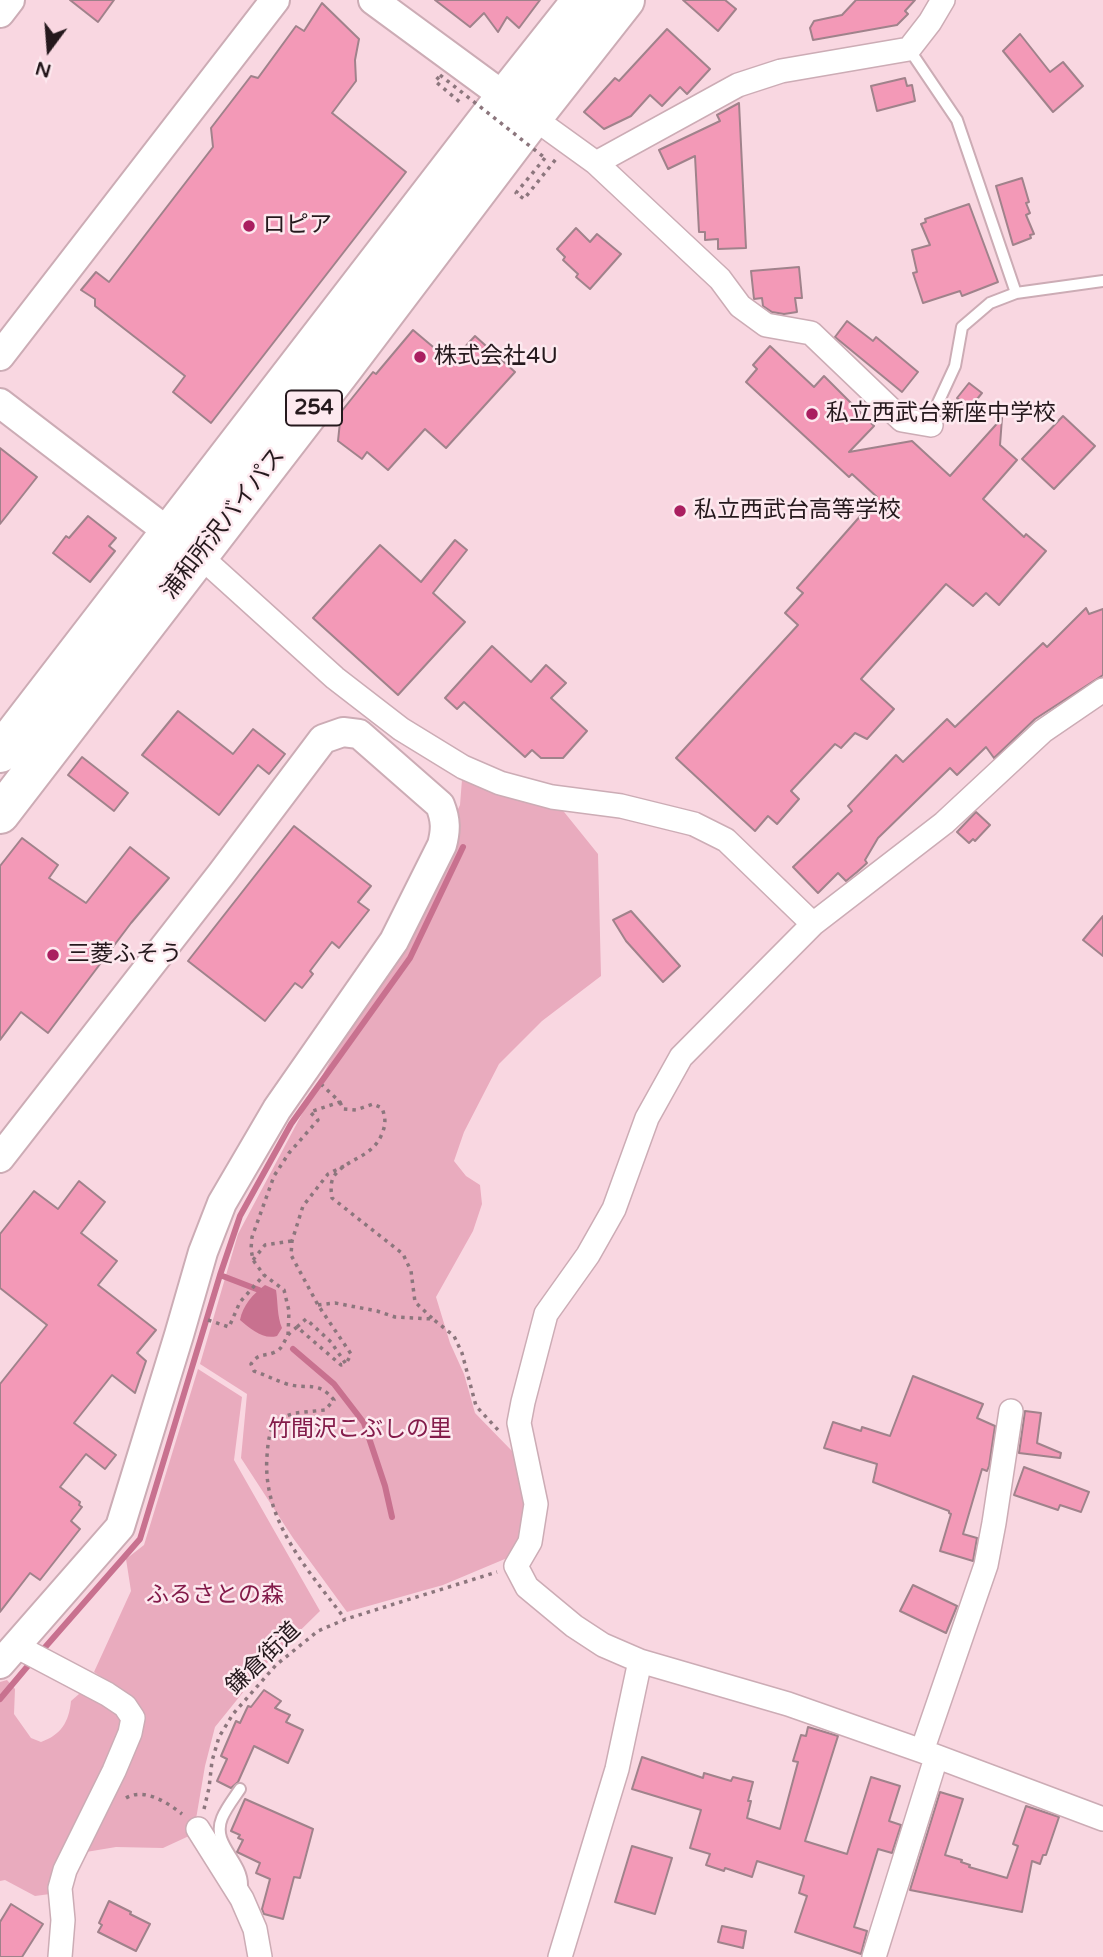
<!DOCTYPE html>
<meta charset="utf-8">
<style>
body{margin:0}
#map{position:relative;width:1103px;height:1957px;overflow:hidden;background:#f9d7e1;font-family:"Varela Round",sans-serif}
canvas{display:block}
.north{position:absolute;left:14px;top:14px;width:70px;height:70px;-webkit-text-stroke:5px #fde9ef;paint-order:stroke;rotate:196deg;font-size:19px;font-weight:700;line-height:28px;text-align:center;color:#25191d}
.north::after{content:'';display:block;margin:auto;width:24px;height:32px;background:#25191d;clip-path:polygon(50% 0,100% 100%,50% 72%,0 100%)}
</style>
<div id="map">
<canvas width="1103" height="1957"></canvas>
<div class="north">N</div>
</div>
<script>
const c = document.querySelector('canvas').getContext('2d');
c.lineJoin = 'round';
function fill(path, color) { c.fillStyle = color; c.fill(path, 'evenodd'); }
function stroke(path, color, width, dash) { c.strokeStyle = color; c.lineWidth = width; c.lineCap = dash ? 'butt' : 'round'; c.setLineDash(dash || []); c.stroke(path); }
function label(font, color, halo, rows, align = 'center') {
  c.font = font + ' "Varela Round","Noto Sans JP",sans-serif'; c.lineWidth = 5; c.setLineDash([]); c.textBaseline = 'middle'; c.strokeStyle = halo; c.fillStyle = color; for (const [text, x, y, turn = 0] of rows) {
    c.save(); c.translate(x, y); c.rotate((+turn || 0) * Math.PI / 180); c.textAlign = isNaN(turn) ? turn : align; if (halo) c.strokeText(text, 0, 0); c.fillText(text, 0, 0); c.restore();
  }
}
fill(new Path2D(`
 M463,767L552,797L598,854L601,976L542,1021L499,1064L464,1132L454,1161L466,1176L480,1185L482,1204L473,1231L436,1297L450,1343L464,1374L475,1413L512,1451L525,1503L522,1531L512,1556L443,1585L347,1612L293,1538L241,1458L247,1394L200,1364L238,1234L394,941L460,805Z
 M198,1369L242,1397L234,1460L320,1611L265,1665L215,1727L205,1766L196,1819L189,1836L163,1848L116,1847L86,1852L143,1730L140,1706L121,1690L94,1672L131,1591L126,1559L144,1545Z
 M7,1680L15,1689L14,1714L31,1738L41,1742C61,1735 69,1722 71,1701L79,1694L91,1692L121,1712L124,1729L50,1894L35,1896L5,1880L0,1881V1682Z`), '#e9abbe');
fill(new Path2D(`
 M265,1285L276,1290C278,1303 277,1316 282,1328L277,1336C263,1340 251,1329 240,1320C243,1305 253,1294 265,1285Z`), '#c8718f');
stroke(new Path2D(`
 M220,1275L259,1290
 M293,1349L334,1384L364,1423L385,1486L392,1517
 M40,1653L140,1539L220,1275L240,1216L291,1124L410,958L463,847
 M0,1699L32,1661`), '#c8718f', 6);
const building = new Path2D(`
 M70,0H114L98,22Z
 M435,0H540L519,28L507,17L498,32L484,13L470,27Z
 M683,0H725L736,9L718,31Z
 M856,0H915L905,11L908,14L897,25L813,40L810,28L814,21L842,15Z
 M322,3L359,39L355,60L356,81L332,113L406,172L211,423L173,392L185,376L95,306V299L81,290L96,272L109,282L213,147L211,128L251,76L258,78L296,26L304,31Z
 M667,29L710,69L687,94L680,87L662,106L650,95L631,116L604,129L584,112L615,78L619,81Z
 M1020,34L1050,72L1063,62L1083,86L1053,112L1003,51Z
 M905,78L907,86L912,85L915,101L877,111L871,86Z
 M739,103L746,248L718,249V239L705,240V232H699L695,156L668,169L659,150L720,121L717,115Z
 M1022,178L1029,202L1026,203L1030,213L1026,215L1034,234L1030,235L1031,238L1013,245L996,186Z
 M969,204L998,282L962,296L960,291L923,303L913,273L917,272L912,250L930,245L921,224L926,222L925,219Z
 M576,228L590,242L597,234L621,254L590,289L576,277L578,274L563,260L565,257L557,249Z
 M799,267L802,298H795L797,312L784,314L772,312L763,306L762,298L754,299L751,271Z
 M847,321L873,341L876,337L918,372L902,392L835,337Z
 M413,330L451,362L475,336L515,372L446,448L425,429L388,470L367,452L362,459L338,441L341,412L373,372L376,374Z
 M770,346L814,387L824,376L874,426L849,452L912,441L950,476L1002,418L1000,445L1017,460L983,499L1024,537L1026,534L1046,551L999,605L986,593L973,606L946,584L861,679L894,709L867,739L855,733L841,748L835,744L791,791L799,799L777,824L768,816L755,831L676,758L798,625L785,613L803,593L797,588L877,497L852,474L849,477L746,382L757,369L753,365Z
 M969,383L982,393L969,409L957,398Z
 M1063,416L1095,446L1054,489L1022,459Z
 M0,448L37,477L0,524Z
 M88,516L116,538L109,546L115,551L90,582L53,553L66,536L69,538Z
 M455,540L467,550L433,593L465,622L398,695L313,618L380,545L421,582Z
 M1086,608L1089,614L1103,609V675L1035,719L994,758L986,747L957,775L950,768L878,838L865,860L867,863L857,872L846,881L838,873L818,893L793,867L852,811L848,806L896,755L903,762L947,719L955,727L1043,643L1047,647Z
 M492,646L531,682L546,665L566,683L551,698L587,731L563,758H541L532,750L525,757L464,702L457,709L445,698Z
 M178,711L233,754L253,729L285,754L269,774L258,765L219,815L142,755Z
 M82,757L128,793L114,811L68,775Z
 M976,812L990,825L975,841L973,839L969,843L957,832Z
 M294,826L371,886L358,902L369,910L339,948L332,942L310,971L313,974L302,988L295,983L265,1021L188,961Z
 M22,838L58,865L49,878L86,903L130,847L169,878L131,923L48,1033L21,1012L0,1040V866Z
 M631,911L680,966L663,982L626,941L613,920Z
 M1103,916V956L1083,940Z
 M79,1181L105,1202L81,1233L117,1261L98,1285L156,1330L137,1353L146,1361L135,1393L112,1375L74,1423L116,1455L105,1469L86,1454L60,1487L80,1502L79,1505L82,1507L71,1521L80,1529L40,1580L30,1573L0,1612V1384L47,1325L0,1288V1234L34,1191L58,1209Z
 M913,1376L983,1404L977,1418L995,1426L989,1466L987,1471L982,1469L963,1534L977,1538L973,1561L940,1551L951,1514L949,1513V1511L873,1482L877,1464L824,1448L833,1422L861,1431L862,1427L890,1436Z
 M1025,1411L1041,1413L1037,1443L1061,1453L1060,1458L1019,1453Z
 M1024,1467L1089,1492L1081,1512L1060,1505L1058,1510L1014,1495Z
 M913,1585L957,1606L946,1633L900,1611Z
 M264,1690L281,1701L275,1708L290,1715L286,1722L303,1730L288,1763L254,1746L238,1782L231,1788L217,1781L227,1759L221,1756L236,1721L240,1723L248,1706L251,1707Z
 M808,1727L838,1736L805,1841L847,1854L871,1777L900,1786L889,1821L901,1825L892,1853L878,1849L854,1927L867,1931L861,1954L795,1932L807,1896L799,1893L804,1876L757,1861L752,1877L725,1868L724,1871L706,1865L710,1854L690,1848L701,1810L632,1789L642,1757L703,1778L704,1773L731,1781L733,1777L753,1782L748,1801H751L747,1818L780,1829L798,1762L793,1761L801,1735L806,1736Z
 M940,1792L963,1799L945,1855L962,1860L961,1862L970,1865L969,1867L1007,1878L1018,1846L1013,1844L1026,1806L1059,1817L1046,1855H1043L1040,1864L1032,1861L1022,1912L910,1890Z
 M245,1799L313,1829L300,1878L294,1877L283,1919L264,1914L262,1909L270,1879L256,1873L260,1863L237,1852L243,1840L238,1838L240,1835L231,1831Z
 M632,1846L672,1858L655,1914L615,1902Z
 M109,1901L131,1912L130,1914L150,1924L136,1951L98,1932L102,1925L99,1923Z
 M11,1904L43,1924L22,1957H0V1922Z
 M722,1926L746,1931L743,1948L718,1942Z`);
fill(building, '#f399b7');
stroke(building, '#a0828b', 2);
const service = new Path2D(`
 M909,49L957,120L1016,293
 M931,425L937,405L955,366L962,327L990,303L1016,293L1103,281
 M240,1789C234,1798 226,1808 222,1818C211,1844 242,1860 242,1885`);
const minor = new Path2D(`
 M524,111L596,163L720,279L740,306L766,325L811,333L902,420L931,425
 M596,163L738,85L781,71L909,49L930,22L943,0
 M200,556L335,678L401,729L463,767L500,783L552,797L621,806L694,824L726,840L813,924
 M1103,690L1043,731L944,823L813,924L681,1057L647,1118L614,1209L588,1255L546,1314L523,1402L519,1423L536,1504L530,1542L516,1566L527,1587L574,1626L603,1645L640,1661L788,1704L922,1751L1103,1819
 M16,1646L107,1694L125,1706L133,1718L130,1733L114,1771L65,1870L60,1888L63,1920L60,1957
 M922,1751L986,1565L994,1523L1011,1411
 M198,1829L242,1899L255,1929L260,1957
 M560,1957L617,1769L640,1661
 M874,1957L936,1758`);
const tertiary = new Path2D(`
 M373,0L505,97
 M0,13L10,0
 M0,356L275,0
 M0,403L184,544
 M0,1158L222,873L323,739L343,732L359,734L440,805C446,820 446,830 442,845L394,941L277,1109L222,1203L203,1252L179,1335L120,1527L0,1664`);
const trunk = new Path2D(`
 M0,753L505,97L582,0
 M0,814L344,367L533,117L625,0`);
stroke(service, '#ccacb5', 14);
stroke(minor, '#ccacb5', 26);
stroke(tertiary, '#ccacb5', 32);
stroke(trunk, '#ccacb5', 42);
stroke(new Path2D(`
 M439,77L435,81L462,104
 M545,158L516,193L524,199L556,159
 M340,1102L343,1109L356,1110L373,1104L382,1108C386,1119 386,1125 381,1136C371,1158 347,1158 334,1176C330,1183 331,1191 332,1198L403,1254L411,1271L415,1302L433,1319
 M344,1166L328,1174L303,1206L292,1241L291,1255L318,1305L351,1354L346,1364
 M253,1260L265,1245L292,1241
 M318,1305L335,1303L377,1311L395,1317L433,1319L454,1336L462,1353L476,1406L498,1430
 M208,1320L229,1327L240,1302L264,1275
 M297,1327L306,1319L331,1342L346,1364L341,1365L297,1327C295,1329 291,1331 289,1334C284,1340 283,1349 275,1352C265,1357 259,1352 251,1364L254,1371C265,1375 275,1380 287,1384C307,1390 318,1380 334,1400L325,1410L295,1413L277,1419C269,1431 268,1442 267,1456C262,1521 309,1571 345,1619
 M288,1335L289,1311L284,1290L264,1275L253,1260L251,1249L252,1237L274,1176L289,1153L318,1120L310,1112L340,1102L322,1085
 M126,1798C144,1787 168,1803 182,1814
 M204,1809L209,1788L212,1761L219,1737L233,1714L276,1665L318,1631L346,1619L497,1572`), '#8c767d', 3.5, [3.5, 5]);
stroke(service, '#fff', 10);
stroke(minor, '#fff', 23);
stroke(tertiary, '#fff', 28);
stroke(trunk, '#fff', 38);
stroke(new Path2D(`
 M440,75L545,158`), '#8c767d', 3.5, [3.5, 5]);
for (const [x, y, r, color] of [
 [249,226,7,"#aa1f60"],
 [420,357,7,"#aa1f60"],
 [812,414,7,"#aa1f60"],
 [680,511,7,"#aa1f60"],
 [53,955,7,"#aa1f60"]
]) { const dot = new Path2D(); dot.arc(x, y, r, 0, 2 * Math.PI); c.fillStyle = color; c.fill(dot); stroke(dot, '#fde9ef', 2.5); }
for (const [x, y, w] of [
 [314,408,56]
]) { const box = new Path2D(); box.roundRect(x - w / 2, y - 17.5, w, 35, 5); c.fillStyle = '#fde9ef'; c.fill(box); stroke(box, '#25191d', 2); }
label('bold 21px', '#25191d', null, [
 ["254",314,408]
]);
label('23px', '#25191d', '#fde9ef', [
 ["ロピア",263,226],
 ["株式会社4U",434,357],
 ["私立西武台新座中学校",826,414],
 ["私立西武台高等学校",694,511],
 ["三菱ふそう",67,955]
], 'left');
label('23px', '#25191d', '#fde9ef', [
 ["浦和所沢バイパス",224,524,-52],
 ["鎌倉街道",264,1659,-44]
]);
label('23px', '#831b4a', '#fde9ef', [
 ["竹間沢こぶしの里",360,1430],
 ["ふるさとの森",215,1596]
]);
</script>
